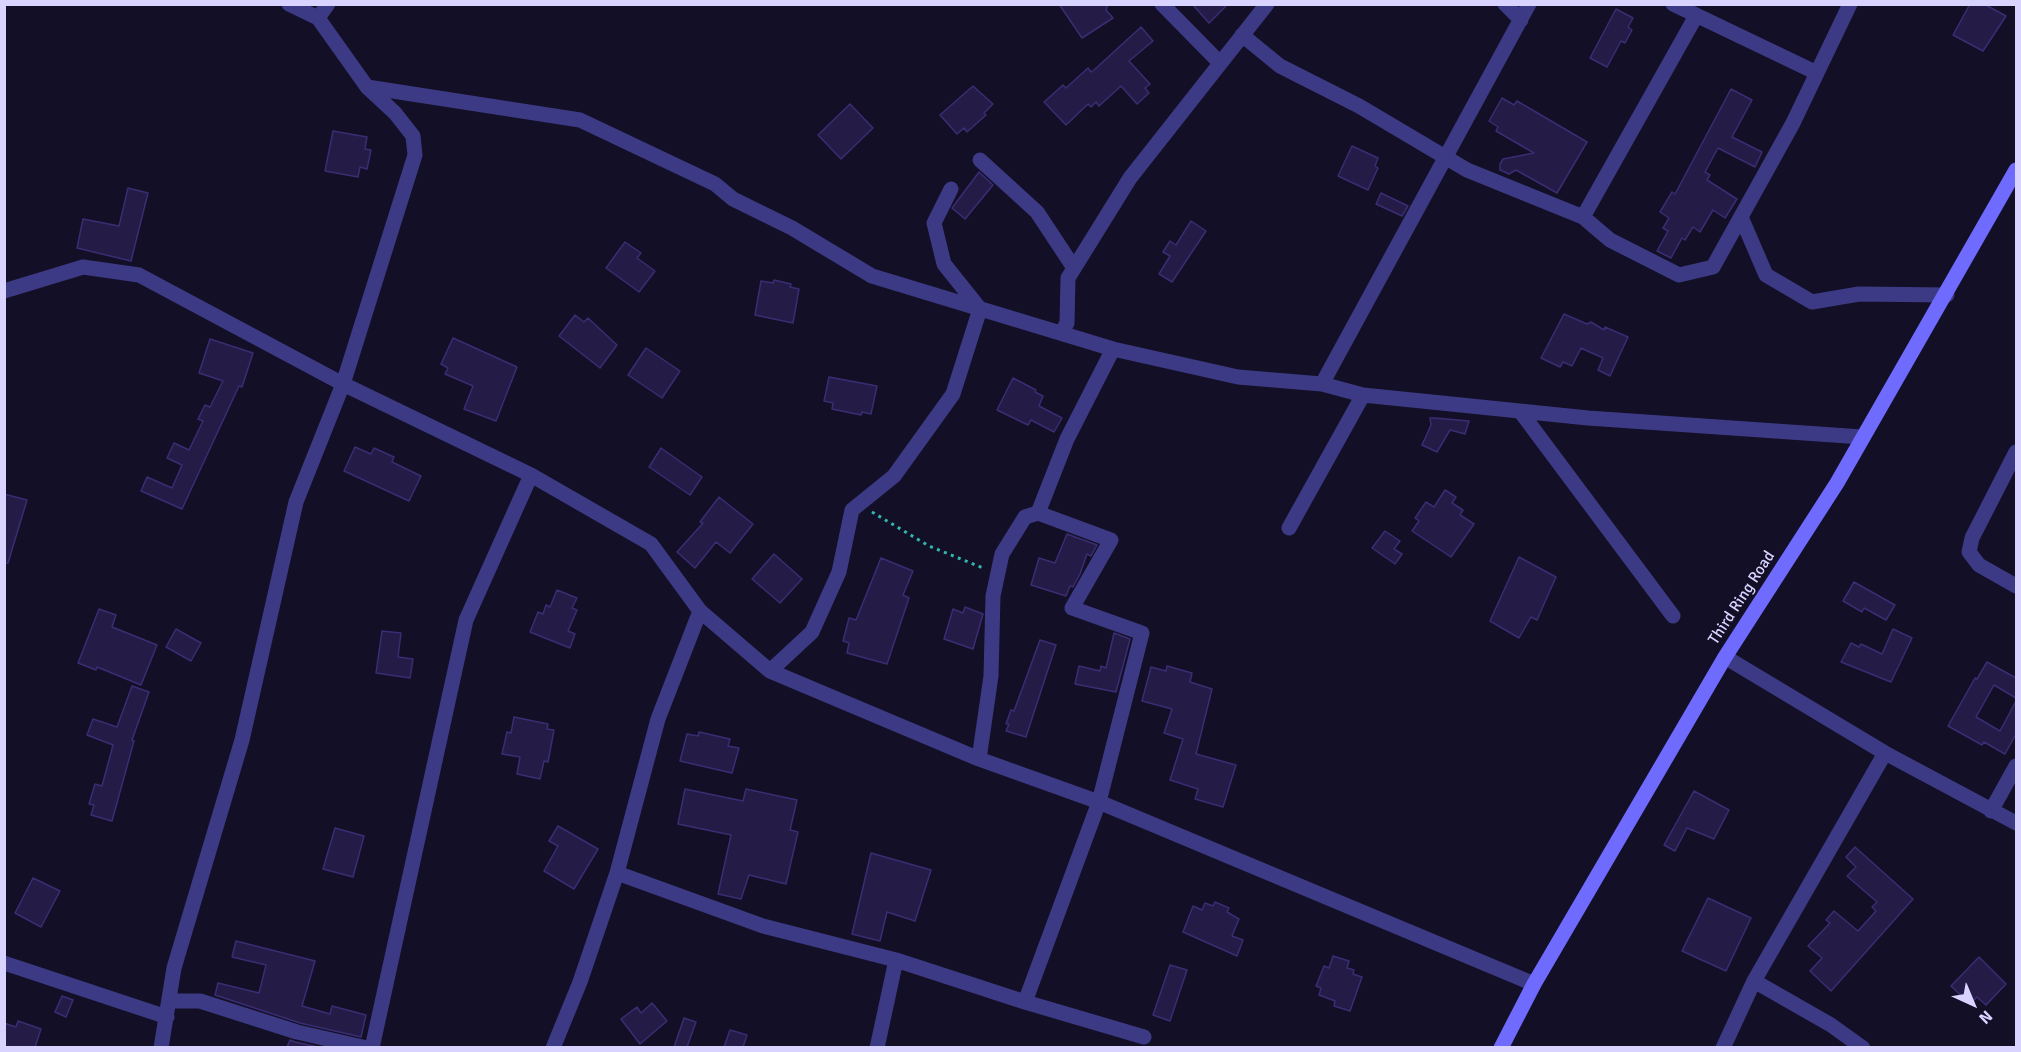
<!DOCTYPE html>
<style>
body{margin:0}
#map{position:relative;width:2021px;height:1052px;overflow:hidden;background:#130f26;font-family:Signika,sans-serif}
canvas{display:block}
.frame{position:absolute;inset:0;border:6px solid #d9d4ff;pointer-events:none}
.north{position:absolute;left:1943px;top:974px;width:60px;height:60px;-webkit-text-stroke:4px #130f26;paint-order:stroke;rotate:136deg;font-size:16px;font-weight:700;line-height:24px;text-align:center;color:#d9d4ff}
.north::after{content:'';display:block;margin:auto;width:21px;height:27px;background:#d9d4ff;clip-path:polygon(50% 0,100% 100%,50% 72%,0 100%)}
</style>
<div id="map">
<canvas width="2021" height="1052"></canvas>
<div class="frame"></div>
<div class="north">N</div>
</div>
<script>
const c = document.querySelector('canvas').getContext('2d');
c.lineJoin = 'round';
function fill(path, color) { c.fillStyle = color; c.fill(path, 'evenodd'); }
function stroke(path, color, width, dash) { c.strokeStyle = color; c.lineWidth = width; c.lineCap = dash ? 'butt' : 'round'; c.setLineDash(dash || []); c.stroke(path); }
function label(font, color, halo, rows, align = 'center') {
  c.font = font + ' Signika,sans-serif'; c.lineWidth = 4.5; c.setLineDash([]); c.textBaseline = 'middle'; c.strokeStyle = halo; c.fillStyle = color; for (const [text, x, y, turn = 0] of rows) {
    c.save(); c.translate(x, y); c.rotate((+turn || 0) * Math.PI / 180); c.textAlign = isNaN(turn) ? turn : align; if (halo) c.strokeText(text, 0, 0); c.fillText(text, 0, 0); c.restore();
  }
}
const building = new Path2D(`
 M1059,4H1108L1106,10L1113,18L1082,38Z
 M1192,4H1228L1209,23Z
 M1970,4H1984L2006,16L1983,51L1953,35Z
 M1616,9L1633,18L1628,27L1632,30L1625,43L1621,41L1607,67L1590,58Z
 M1141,27L1153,41L1129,61L1150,84L1145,88L1149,93L1137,104L1121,86L1099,106L1096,102L1091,107L1088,104L1066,125L1044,102L1063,85L1066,88L1088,68L1091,72L1094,70Z
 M973,86L993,104L984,113L986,115L967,132L964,128L957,134L940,115Z
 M1731,89L1752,100L1732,137L1762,152L1755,167L1718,148L1705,172L1710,175L1707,180L1737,199L1725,218L1713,210L1700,232L1693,227L1685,240L1682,238L1671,258L1657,251L1668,231L1663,228L1669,218L1660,212L1672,192L1675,194Z
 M1502,98L1514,105L1517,101L1587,142L1557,193L1516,170L1509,174L1500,170V164L1503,159L1534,153L1496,131L1498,127L1489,121Z
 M850,104L873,128L841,159L818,135Z
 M333,131L367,137L365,149L371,150L367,169L360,167L358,177L325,171Z
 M1352,146L1378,158L1375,166L1378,168L1368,190L1338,176Z
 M979,172L993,185L965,219L952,208Z
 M128,188L148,193L131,261L77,248L83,219L119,226Z
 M1381,193L1408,206L1402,216L1376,204Z
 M1191,221L1206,231L1172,282L1159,274L1170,256L1163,252L1170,241L1176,245Z
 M625,242L641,253L637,258L655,271L639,292L606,268Z
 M774,280L791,284L790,287L799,289L793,323L755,315L761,281L773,283Z
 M1564,314L1587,324L1591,322L1604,330L1605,327L1628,337L1610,376L1598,370L1603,358L1581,348L1572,366L1563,362L1560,367L1541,358Z
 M575,315L584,322L588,318L617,345L600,368L559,336Z
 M453,338L517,367L496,421L464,409L473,386L445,374L448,368L441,364Z
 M210,339L253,353L242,387L239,386L182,509L141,491L147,477L172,488L182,465L167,458L174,443L189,450L203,421L198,419L205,405L210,407L223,381L199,373Z
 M646,348L680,371L662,398L628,375Z
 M829,377L877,386L871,414L862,412L861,415L832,409L833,403L824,401Z
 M1013,378L1036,390L1035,392L1043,396L1039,406L1062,418L1054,432L1031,420L1028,425L997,410Z
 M1430,418H1435L1469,421L1465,434L1450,430L1437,452L1422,445L1431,425Z
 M355,447L371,454L374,448L394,457L392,462L421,476L409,501L344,471Z
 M661,448L702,477L690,495L649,467Z
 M1445,490L1456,497L1452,503L1463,510L1460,515L1474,524L1451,557L1412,531L1419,521L1415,518L1426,502L1434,507Z
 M4,494L27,500L8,563H4Z
 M719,497L753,524L730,553L716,542L695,568L677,552L703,523L700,522Z
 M1385,531L1400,541L1394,549L1402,554L1395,564L1372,548Z
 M1067,534L1097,545L1091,556L1087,554L1080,574L1073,587L1070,586L1066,596L1031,585L1039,558L1055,563Z
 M774,554L802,579L780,603L752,579Z
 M1519,557L1556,577L1537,620L1531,617L1519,638L1490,621Z
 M881,558L913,571L903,595L909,598L887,664L847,653L849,643L843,641L849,618L856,620Z
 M1854,582L1895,605L1886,620L1864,608L1862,612L1843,601Z
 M557,590L577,598L572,608L577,610L568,631L575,634L570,648L530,632L538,612L543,614L546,605L550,607Z
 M965,607L983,614L973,649L944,639L953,609L963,613Z
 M99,609L116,615L112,627L157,645L141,685L97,667L96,670L78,663Z
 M176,629L201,643L191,661L166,647Z
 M1893,629L1912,638L1891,682L1841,662L1851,643L1859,647L1861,644L1882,654Z
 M382,631L401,633L398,657L413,659L410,678L376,673Z
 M1114,633L1130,639L1116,692L1075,684L1079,666L1100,671L1101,666L1106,668Z
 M1040,640L1056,645L1026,737L1006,731L1009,724H1006L1011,710L1014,711Z
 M1987,662L2016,678V698L1994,685L1976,717L2000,731L2016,701V734L2005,754L1984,742L1982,745L1948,726L1975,678L1977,679Z
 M1167,666L1192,673L1190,682L1212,689L1196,754L1236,765L1223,807L1195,799L1198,789L1170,780L1183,739L1164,733L1172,709L1142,701L1151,667L1166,671Z
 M132,686L149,692L132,740L134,741L112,821L91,815L94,805L89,804L95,784L102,786L113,745L87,735L93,719L117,727Z
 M514,717L548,724L547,729L554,730L548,762L544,761L540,779L517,774L520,757L502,754L507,732L511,733Z
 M699,732L730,739L728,746L739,748L732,773L680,761L687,734L698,736Z
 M685,789L743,801L746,789L797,800L790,830L798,832L786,884L749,875L741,899L718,894L731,835L678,824Z
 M1694,791L1729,810L1714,839L1687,828L1675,851L1664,845Z
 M558,826L598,849L574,889L544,871L558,846L549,841Z
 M335,828L364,836L353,877L323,869Z
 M1855,847L1913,899L1831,991L1810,971L1822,958L1808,946L1830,923L1826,920L1834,911L1858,931L1876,911L1872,907L1877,902L1847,876L1856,867L1846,857Z
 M871,853L931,870L915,921L887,912L880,941L852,934Z
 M33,878L60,891L41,927L15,913Z
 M1708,898L1751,918L1726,971L1682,951Z
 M1215,902L1229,908L1227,912L1239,919L1232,936L1243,940L1237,956L1183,932L1193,906L1202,910L1205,903L1213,906Z
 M236,941L315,961L302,1006L330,1014L332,1006L366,1015L361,1037L300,1023L215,995L218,983L259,993L266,965L232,957Z
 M1333,956L1349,961L1347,968L1354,970L1353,974L1362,977L1350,1011L1334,1006L1335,1001L1319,995L1321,988L1316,986L1324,966L1329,968Z
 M1979,957L2006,984L1986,1005L1977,997L1970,1004L1951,986Z
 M1170,965L1187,970L1170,1021L1153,1015Z
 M62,996L73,1000L66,1017L55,1012Z
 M652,1003L667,1021L640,1044L621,1019L637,1007L641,1013Z
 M684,1018L696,1022L687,1047H674Z
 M18,1021L41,1029L35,1047H4V1023L16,1027Z
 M730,1030L747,1035L743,1047H724Z
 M290,1040L295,1042L318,1047H287Z`);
fill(building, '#241b47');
stroke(building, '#3b2d73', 1.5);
stroke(new Path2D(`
 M872,512L929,546L983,568`), '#2fb8b0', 3, [3, 4.5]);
stroke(new Path2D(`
 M1162,4L1219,62
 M1505,4L1521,20
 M1673,4L1817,73
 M318,18L328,4
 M1242,35L1280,66L1359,106L1467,170L1583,217L1610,240L1679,275L1713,267L1793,123L1850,4
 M367,87L580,120L715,184L733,199L792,228L872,276L1113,349L1238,377L1322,384L1363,395L1588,418L1862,437
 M980,160L1037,212L1074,268
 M1583,217L1696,16
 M1741,217L1766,275L1812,302L1859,294L1947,295
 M4,291L83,267L139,275L343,384L531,475L651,544L700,611L770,671L979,759L1099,802L1534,984
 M1062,332L1067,323L1068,278L1130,178L1267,4
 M1322,384L1529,4
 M1520,411L1673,616
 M2016,452L1972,538L1969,552L1979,565L2016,586
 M1289,528L1363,395
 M1725,657L1885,753L2016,823
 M770,671L812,632L839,572L852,510L894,476L953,394L980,309L944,264L934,223L951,189
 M979,759L991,676L993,596L1002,554L1025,517L1038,513
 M1991,811L2016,766
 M617,873L763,926L896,960L1025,1002L1144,1037
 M4,963L167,1017
 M1754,981L1831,1025L1863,1048
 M170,1001H200L297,1032L367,1048
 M1025,1002L1099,802L1142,633L1072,608L1111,540L1038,513L1067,439L1113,349
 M161,1048L174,968L242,740L296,502L343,384L415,155L413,136L395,113L367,87L318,18L289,4
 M372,1048L466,620L531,475
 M553,1048L580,982L617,873L658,719L700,611
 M877,1048L896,960
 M1723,1048L1754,981L1885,753`), '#3d3a85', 15);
stroke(new Path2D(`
 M1501,1048L1534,984L1725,657L1837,483L2016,170`), '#6f6bff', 15);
label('16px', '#d9d4ff', '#130f26', [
 ["Third Ring Road",1742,598,-57]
]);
</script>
